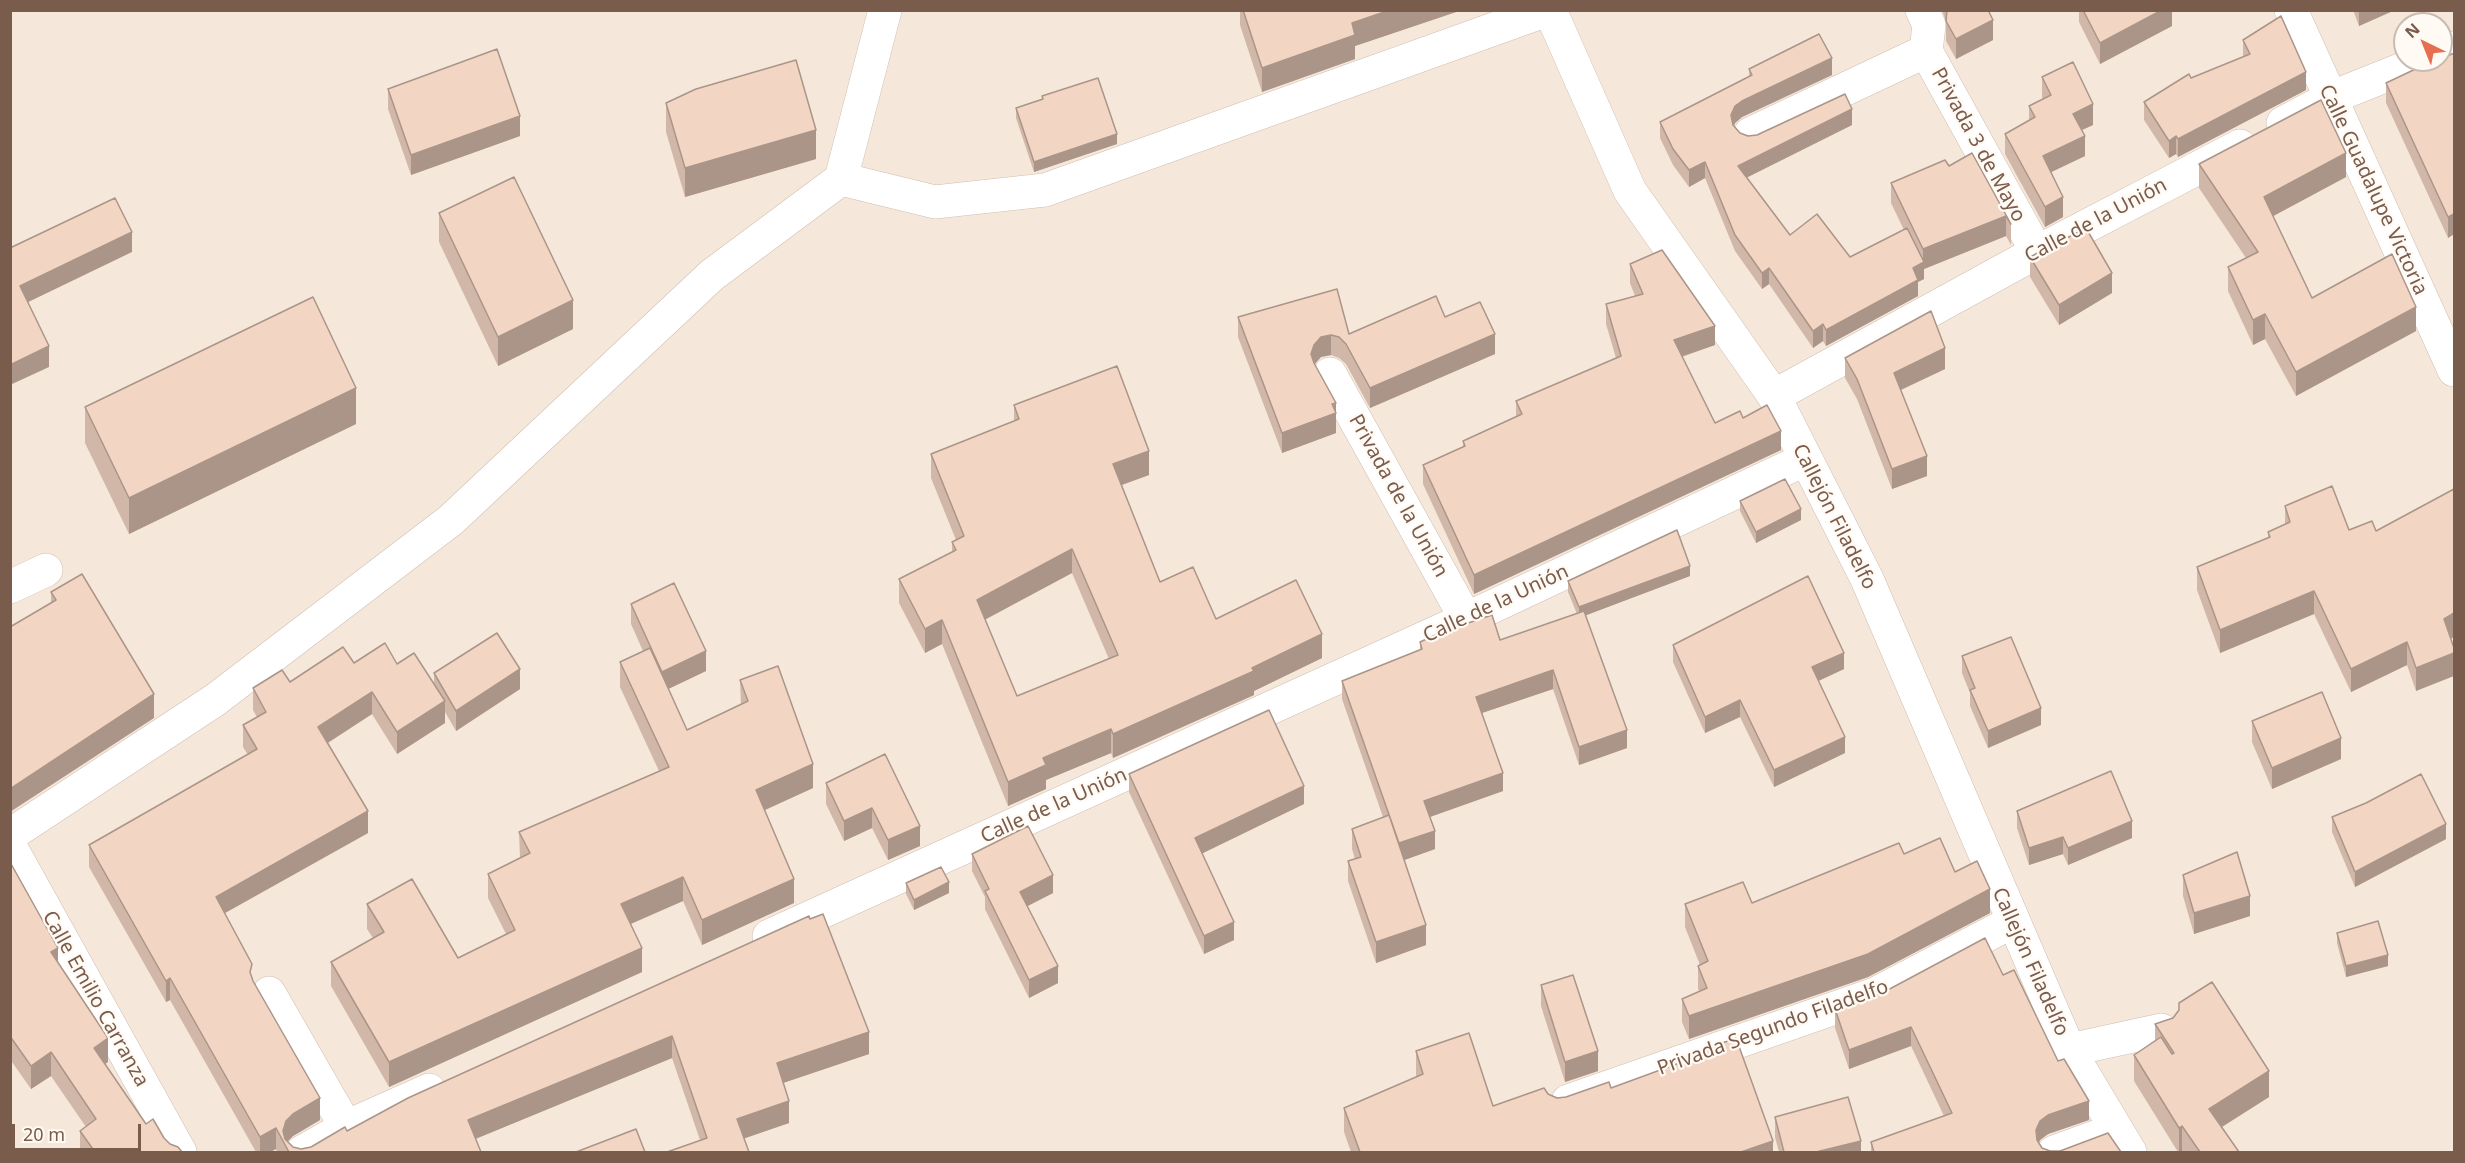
<!DOCTYPE html>
<meta charset="utf-8">
<style>
body{margin:0}
#map{position:relative;width:2465px;height:1163px;overflow:hidden;background:#fdf6ec;font-family:"Noto Sans",sans-serif}
canvas{display:block}
.frame{position:absolute;inset:0;border:12px solid #7a5c4d;pointer-events:none}
.north{position:absolute;left:2393px;top:12px;width:60px;height:60px;box-sizing:border-box;background:#fffaf3;border:2px solid #cabbb1;border-radius:50%;rotate:317deg;font-size:16px;font-weight:700;line-height:24px;text-align:center;color:#7a5c4d}
.north::after{content:'';display:block;margin:auto;width:21px;height:27px;background:#e76f51;clip-path:polygon(50% 0,100% 100%,50% 72%,0 100%)}
.scale{position:absolute;left:12px;top:1124px;width:129px;height:27px;box-sizing:border-box;border:3px solid #7a5c4d;border-top:0;padding-left:8px;font-size:18px;line-height:21px;white-space:nowrap;color:#7a5c4d;-webkit-text-stroke:4px #fffaf3;paint-order:stroke}
</style>
<div id="map">
<canvas width="2465" height="1163"></canvas>
<div class="frame"></div>
<div class="north">N</div>
<div class="scale">20 m</div>
</div>
<script>
const c = document.querySelector('canvas').getContext('2d');
c.lineJoin = 'round';
function fill(path, color) { c.fillStyle = color; c.fill(path, 'evenodd'); }
function stroke(path, color, width, dash) { c.strokeStyle = color; c.lineWidth = width; c.lineCap = dash ? 'butt' : 'round'; c.setLineDash(dash || []); c.stroke(path); }
function label(font, color, halo, rows, align = 'center') {
  c.font = font + ' "Noto Sans",sans-serif'; c.lineWidth = 4.5; c.setLineDash([]); c.textBaseline = 'middle'; c.strokeStyle = halo; c.fillStyle = color; for (const [text, x, y, turn = 0] of rows) {
    c.save(); c.translate(x, y); c.rotate((+turn || 0) * Math.PI / 180); c.textAlign = isNaN(turn) ? turn : align; if (halo) c.strokeText(text, 0, 0); c.fillText(text, 0, 0); c.restore();
  }
}
fill(new Path2D(`
 M11,11H2454V1152H11ZM2405,24H2441V60H2405Z`), '#f5e8da');
const minor = new Path2D(`
 M1550,10L1630,191L1774,396L1867,579L2069,1050L2130,1152
 M1922,10L1929,25L1926,51
 M2291,10L2454,370
 M2441,54L2454,48
 M2283,123L2330,98L2425,60
 M1750,134L1926,51L2037,252
 M841,179L885,10
 M1330,374L1466,619
 M1774,396L2037,252L2240,146
 M10,587L46,570
 M10,835L215,700L451,520L712,275L841,179L935,202L1045,190L1547,10
 M10,846L180,1152
 M769,936L1466,619L1806,459
 M269,993L346,1127
 M2069,1050L2161,1030
 M1568,1101L1875,994L2012,922
 M302,1152L346,1127L429,1090
 M2054,1152L2115,1130`);
stroke(minor, '#d1beb0', 34);
stroke(minor, '#fff', 33);
fill(new Path2D(`
 M1240,10H1462L1355,46V59L1262,92L1240,25Z
 M1942,10H1988L1993,40L1956,59L1946,41V22Z
 M2079,10H2172V26L2100,64L2079,22Z
 M2353,10H2395L2359,26Z
 M2243,40L2306,90L2178,157L2176,154L2169,158L2144,120V102L2191,78L2243,57Z
 M2454,53V234L2448,238L2386,103V83Z
 M1749,69L1832,75L1742,117L1735,123L1734,126L1740,133L1748,136L1852,125L1747,177L1790,235L1850,257L1904,230L1891,203V183L1949,166L1972,153L2011,224V245L2006,236L1924,269V279L1918,282V296L1826,346L1823,341L1813,348L1769,284L1762,289L1735,251L1705,178L1689,187L1673,165L1660,138V122L1749,77Z
 M2042,77L2093,125L2082,130L2085,156L2051,172L2063,217L2045,227L2005,154V134L2029,120V106L2043,99L2042,97Z
 M388,89L520,136L411,175L388,109Z
 M1042,96L1117,144L1034,172L1016,118V108L1042,99Z
 M666,103L816,159L685,197L666,132Z
 M2199,164L2346,177L2273,216L2312,298L2416,331L2296,396L2265,339L2253,345L2228,291V267L2246,258L2199,188Z
 M439,213L573,329L498,366L439,242Z
 M2030,257L2112,293L2059,325L2030,277Z
 M1630,264L1715,345L1682,357L1715,423L1743,418L1781,450L1474,594L1423,484V465L1463,447V441L1516,417V401L1616,358L1606,324V304L1635,296L1630,283Z
 M1238,317L1349,334L1445,317L1495,354L1370,408L1346,364L1339,358L1331,355L1321,357L1314,364L1336,403V433L1282,453L1238,337Z
 M1845,358L1945,369L1901,390L1927,476L1892,489L1857,399L1845,378Z
 M1014,405L1149,475L1122,485L1160,582L1216,619L1322,658L1254,691V695L1113,758L1111,753L1046,780V789L1008,806L942,644L925,653L899,603V579L952,552V542L956,540L931,478V454L1014,421ZM1072,573L1109,659L1017,696L985,619Z
 M85,407L356,424L129,534L85,443Z
 M1740,501L1801,520L1756,543L1740,511Z
 M2285,506L2349,530L2376,531L2451,638L2416,691L2407,665L2351,692L2314,614L2220,653L2197,590V567L2268,538V532L2285,524Z
 M1690,576L1585,615L1627,748L1579,765L1553,689L1482,713L1503,791L1430,817L1435,849L1404,860L1426,945L1376,963L1348,881V861L1355,859L1352,849V829L1383,817L1342,699V681L1420,650V642L1500,640L1577,614L1568,592V581Z
 M51,592L154,718L51,603Z
 M631,604L706,671L668,689L687,730L741,705L740,680L813,788L765,810L794,903L702,945L683,901L631,924L642,972L389,1087L331,986V962L373,938L367,929V904L458,958L506,934L488,898V874L520,858L519,832L659,771L620,687V662L643,651L631,624Z
 M1673,645L1844,669L1818,681L1845,753L1774,787L1740,717L1705,733L1673,662Z
 M1962,656L2041,725L1988,748L1970,706V693L1962,673Z
 M354,663L397,664L434,684V673L520,689L456,731L445,712V723L397,754L372,714L328,743L368,833L225,913L252,979L320,1120L293,1136L288,1141L293,1147L301,1149L311,1147L347,1131L809,916L869,1054L783,1083L789,1123L744,1138L700,1140L672,1058L475,1139L481,1152H277L276,1149L270,1152H256L170,1000L166,1002L89,867V845L248,755L243,747V725L257,717L253,710V688L290,682Z
 M2252,721L2341,759L2272,789L2252,742Z
 M885,754L920,846L888,860L872,828L844,841L826,804V783Z
 M1129,774L1304,804L1202,853L1234,940L1204,954L1129,792Z
 M2017,811L2132,838L2068,865L2063,854L2029,865L2017,828Z
 M2332,817L2446,839L2355,887L2332,832Z
 M972,854L1053,893L1027,906L1058,983L1029,998L985,909V897L972,871Z
 M1904,854L1955,872L1990,913L1868,977L1689,1039L1682,1022V999L1700,992L1698,989V966L1700,965L1685,927V904L1752,903Z
 M10,862L58,963L108,1062L105,1064L146,1124L164,1138L170,1144L182,1152H80V1131L86,1127L51,1076L31,1089L12,1062L10,1063Z
 M2183,875L2250,916L2194,934L2183,896Z
 M906,883L949,893L914,910L906,894Z
 M2337,933L2388,966L2346,977L2337,943Z
 M2003,975L2058,1061L2089,1120L2048,1134L2040,1140L2039,1143L2042,1148L2050,1151L2121,1152H1871V1142L1944,1116L1911,1046L1849,1069L1835,1028V1009Z
 M1541,985L1598,1071L1565,1082L1541,1006Z
 M2155,1024L2269,1097L2222,1127L2239,1152H2178L2134,1081V1055L2155,1040Z
 M1703,1050L1773,1152H1351L1344,1132V1108L1416,1077V1051L1493,1106L1548,1094L1557,1098L1566,1097L1611,1088L1703,1055Z
 M1775,1117L1861,1152H1779L1775,1137Z`), '#d1b7a8');
fill(new Path2D(`
 M1390,10H1462L1355,46V59L1262,92V68L1352,23Z
 M2162,10H2172V26L2100,64V43Z
 M2359,10H2395L2359,26Z
 M1993,20V40L1956,59V39Z
 M1832,58V75L1742,117L1735,123L1731,132V115L1735,106L1742,101Z
 M2306,72V90L2178,157V139Z
 M2093,104V125L2073,134V114Z
 M1852,109V125L1738,182V166Z
 M520,116V136L411,175V155Z
 M816,130V159L685,197V168Z
 M1117,134V144L1034,172V162Z
 M2085,136V156L2043,176V156Z
 M2176,136V154L2169,158V141Z
 M2346,153V177L2264,221V197Z
 M1705,162V178L1689,187V170Z
 M2063,197V217L2045,227V207Z
 M2454,214V234L2448,238V217Z
 M2006,216V236L1924,269V279L1918,282V296L1826,346V330L1913,268L1923,262V249Z
 M132,232V252L20,306V286Z
 M1769,268V284L1762,289V273Z
 M2112,273V293L2059,325V305Z
 M573,300V329L498,366V337Z
 M2416,307V331L2296,396V372Z
 M2265,314V339L2253,345V320Z
 M1823,324V341L1813,348V331Z
 M1715,326V345L1674,359V340Z
 M1495,334V354L1370,408V388Z
 M1331,335V355L1321,357L1314,365L1311,354L1314,345L1321,337Z
 M49,346V367L10,385V365Z
 M1945,348V369L1894,393V373Z
 M356,388V424L129,534V498Z
 M1336,403V433L1282,453V433Z
 M1781,431V450L1474,594V575Z
 M1149,451V475L1113,488V464Z
 M1927,456V476L1892,489V469Z
 M1801,509V520L1756,543V532Z
 M1072,549V573L977,624V600Z
 M1690,566V576L1579,618V607Z
 M2314,591V614L2220,653V630Z
 M2454,613V637L2444,642V619Z
 M942,620V644L925,653V629Z
 M1322,634V658L1254,691V695L1113,758V734Z
 M2407,642V665L2351,692V669Z
 M706,651V671L662,692V672Z
 M1844,653V669L1812,684V667Z
 M2454,653V676L2416,691V668Z
 M520,669V689L456,731V711Z
 M1553,670V689L1476,715V697Z
 M372,692V714L318,749V727Z
 M154,694V718L10,812V789Z
 M1740,700V717L1705,733V717Z
 M445,701V723L397,754V732Z
 M2041,708V725L1988,748V731Z
 M1111,729V753L1046,780V789L1008,806V782L1043,758Z
 M1627,730V748L1579,765V747Z
 M1845,737V753L1774,787V770Z
 M2341,738V759L2272,789V768Z
 M813,764V788L756,814V790Z
 M1503,773V791L1424,819V801Z
 M1304,786V804L1195,857V838Z
 M872,808V828L844,841V821Z
 M368,811V833L216,918V897Z
 M2132,821V838L2068,865V848Z
 M2446,824V839L2355,887V872Z
 M920,826V846L888,860V840Z
 M1435,831V849L1399,862V843Z
 M2063,837V854L2029,865V848Z
 M1053,875V893L1020,910V892Z
 M683,877V901L621,928V904Z
 M794,879V903L702,945V920Z
 M949,882V893L914,910V900Z
 M1990,889V913L1868,977L1689,1039V1016Z
 M2250,896V916L2194,934V913Z
 M1234,922V940L1204,954V936Z
 M1426,925V945L1376,963V942Z
 M58,948V972L51,952Z
 M642,948V972L389,1087V1062Z
 M2388,955V966L2346,977V966Z
 M1058,966V983L1029,998V980Z
 M170,978V1000L166,1002V981Z
 M1911,1027V1046L1849,1069V1050Z
 M869,1032V1054L777,1085V1063Z
 M672,1036V1058L468,1142V1120Z
 M108,1038V1062L94,1071V1048Z
 M10,1039H12V1062L10,1063Z
 M1598,1051V1071L1565,1082V1062Z
 M51,1052V1076L31,1089V1066Z
 M2269,1071V1097L2209,1135V1109Z
 M320,1098V1120L293,1136L286,1143L283,1131L286,1121L293,1114Z
 M789,1101V1123L737,1141V1119Z
 M2089,1101V1120L2048,1134L2040,1140L2036,1149V1130L2040,1121L2048,1115Z
 M2182,1126V1152H2179V1128Z
 M276,1128V1149L270,1152H260V1137Z
 M1773,1141V1152H1741Z
 M1861,1141V1152H1816Z`), '#aa9588');
const building = new Path2D(`
 M1243,10H1390L1352,23L1355,35L1262,68Z
 M1947,10H1988L1993,20L1956,39L1946,21Z
 M2083,10H2162L2100,43Z
 M2281,16L2306,72L2178,139L2176,136L2169,141L2144,102L2189,74L2191,78L2250,54L2243,40Z
 M1819,34L1832,58L1742,101L1735,106L1731,115L1733,125L1740,133L1748,136L1757,135L1845,94L1852,109L1738,166L1790,235L1817,214L1850,257L1907,228L1924,262L1913,268L1918,280L1826,330L1823,324L1813,331L1769,268L1762,273L1735,235L1705,162L1689,170L1673,149L1660,122L1752,75L1749,69Z
 M497,49L520,116L411,155L388,89Z
 M2454,53V214L2448,217L2386,83L2424,65L2437,60H2441V59Z
 M796,60L816,130L685,168L666,103L696,89Z
 M2073,62L2093,104L2073,114L2085,136L2043,156L2063,197L2045,207L2005,134L2035,117L2029,106L2051,95L2042,77Z
 M1098,78L1117,134L1034,162L1016,108L1043,99L1042,96Z
 M2321,100L2346,153L2264,197L2312,298L2392,254L2416,307L2296,372L2265,314L2253,320L2228,267L2258,252L2199,164Z
 M1972,153L2011,224L2006,216L1923,249L1891,183L1945,160L1949,166Z
 M514,177L573,300L498,337L439,213Z
 M115,198L132,232L20,286L49,346L10,365V248Z
 M2086,228L2112,273L2059,305L2030,257Z
 M1662,250L1715,326L1674,340L1715,423L1740,411L1743,418L1767,405L1781,431L1474,575L1423,465L1465,446L1463,441L1522,414L1516,401L1621,356L1606,304L1643,294L1630,264Z
 M1337,289L1349,334L1436,296L1445,317L1480,302L1495,334L1370,388L1346,344L1339,337L1331,335L1321,337L1314,345L1311,354L1314,363L1336,403L1332,404L1336,413L1282,433L1238,317Z
 M313,297L356,388L129,498L85,407Z
 M1931,311L1945,348L1894,373L1927,456L1892,469L1857,379L1845,358Z
 M1117,366L1149,451L1113,464L1160,582L1193,567L1216,619L1296,580L1322,634L1252,668L1254,671L1113,734L1111,729L1043,758L1046,765L1008,782L942,620L925,629L899,579L956,550L952,542L964,536L931,454L1019,419L1014,405ZM1072,549L1118,655L1017,696L977,600Z
 M1785,479L1801,509L1756,532L1740,501Z
 M2332,486L2349,530L2372,521L2376,531L2454,489V613L2444,619L2454,648V653L2416,668L2407,642L2351,669L2314,591L2220,630L2197,567L2270,537L2268,532L2290,522L2285,506Z
 M1677,530L1690,566L1579,607L1568,581Z
 M82,574L154,694L10,789V627L56,600L51,592Z
 M1808,576L1844,653L1812,667L1845,737L1774,770L1740,700L1705,717L1673,645Z
 M674,583L706,651L662,672L631,604Z
 M1584,611L1627,730L1579,747L1553,670L1476,697L1503,773L1424,801L1435,831L1399,843L1342,681L1422,649L1420,642L1444,631L1492,615L1500,640Z
 M497,633L520,669L456,711L434,673Z
 M2011,637L2041,708L1988,731L1970,690L1975,688L1962,656Z
 M385,643L397,664L414,653L445,701L397,732L372,692L318,727L368,811L216,897L252,964L250,972L253,981L320,1098L293,1114L286,1121L283,1131L285,1139L293,1147L301,1149L311,1147L345,1127L347,1131L408,1098L809,916L810,919L823,914L869,1032L777,1063L789,1101L737,1119L749,1152H667L707,1138L672,1036L468,1120L481,1152H289L276,1128L260,1137L170,978L166,981L89,845L257,749L243,725L266,712L253,688L282,670L290,682L343,647L354,663Z
 M650,648L687,730L748,701L740,680L778,666L813,764L756,790L794,879L702,920L683,877L621,904L642,948L389,1062L331,962L384,932L367,904L412,879L458,958L515,930L488,874L530,853L519,832L669,767L620,662Z
 M2322,692L2341,738L2272,768L2252,721Z
 M1269,710L1304,786L1195,838L1234,922L1204,936L1129,774Z
 M885,754L920,826L888,840L872,808L844,821L826,783Z
 M2111,771L2132,821L2068,848L2063,837L2029,848L2017,811Z
 M2421,774L2446,824L2355,872L2332,817L2366,803Z
 M1389,815L1426,925L1376,942L1348,861L1361,857L1352,829Z
 M1028,826L1053,875L1020,892L1058,966L1029,980L985,891L989,889L972,854Z
 M1940,838L1955,872L1977,861L1990,889L1868,954L1689,1016L1682,999L1707,988L1698,966L1708,961L1685,904L1743,882L1752,903L1899,843L1904,854Z
 M2237,852L2250,896L2194,913L2183,875Z
 M10,862L58,948L51,952L108,1038L94,1048L146,1124L153,1119L164,1138L170,1144L178,1147L182,1152H95L80,1131L96,1119L51,1052L31,1066L12,1039H10Z
 M941,867L949,882L914,900L906,883Z
 M2378,921L2388,955L2346,966L2337,933Z
 M1985,938L2003,975L2014,970L2058,1061L2064,1059L2089,1101L2048,1115L2040,1121L2036,1130L2037,1140L2042,1148L2050,1151H2060L2108,1133L2121,1152H1874L1871,1142L1952,1113L1911,1027L1849,1050L1835,1009L1884,992Z
 M1573,975L1598,1051L1565,1062L1541,985Z
 M2212,982L2269,1071L2209,1109L2239,1152H2200L2182,1126L2179,1128L2134,1055L2161,1037L2172,1054L2174,1053L2155,1024L2173,1018L2179,1010V1003Z
 M1469,1033L1493,1106L1544,1088L1548,1094L1557,1098L1566,1097L1609,1082L1611,1088L1704,1054L1703,1050L1736,1038L1773,1141L1741,1152H1360L1344,1108L1423,1074L1416,1051Z
 M1848,1097L1861,1141L1816,1152H1784L1775,1117Z
 M636,1129L645,1152H576Z`);
fill(building, '#f3d5c3');
stroke(building, '#aa9588', 1.5);
label('20px', '#7a5c4d', '#fffaf3', [
 ["Privada 3 de Mayo",1978,145,61],
 ["Calle Guadalupe Victoria",2373,190,65],
 ["Calle de la Unión",2096,221,-28],
 ["Privada de la Unión",1398,496,61],
 ["Callejón Filadelfo",1834,517,63],
 ["Calle de la Unión",1496,604,-25],
 ["Calle de la Unión",1054,806,-24],
 ["Callejón Filadelfo",2030,962,66],
 ["Calle Emilio Carranza",95,999,61],
 ["Privada Segundo Filadelfo",1773,1028,-20]
]);
</script>
